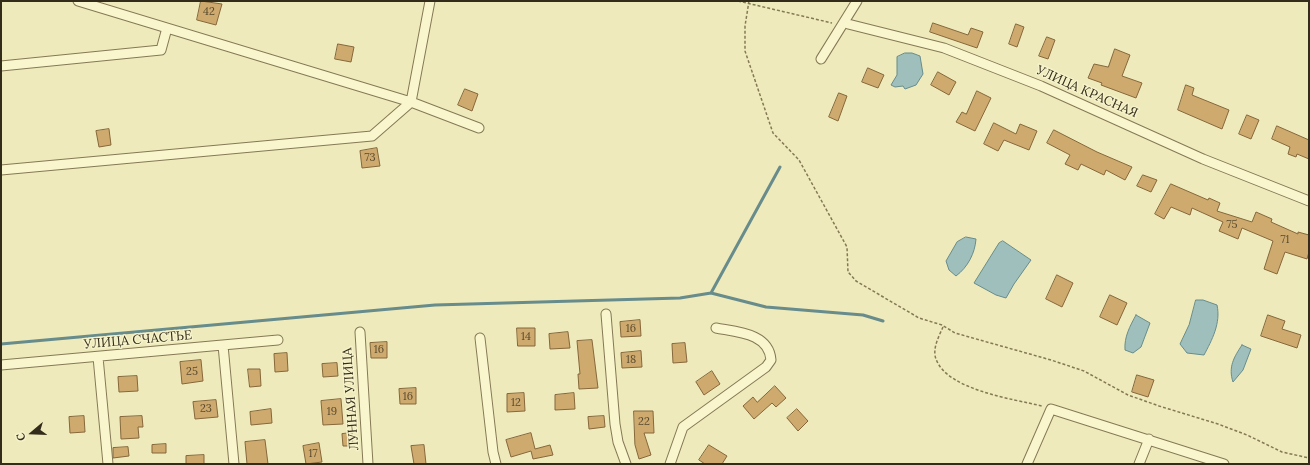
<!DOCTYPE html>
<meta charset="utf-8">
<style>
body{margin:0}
#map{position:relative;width:1310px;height:465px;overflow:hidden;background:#eeeabb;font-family:Lora,serif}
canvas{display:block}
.frame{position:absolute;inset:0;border:2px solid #342c1a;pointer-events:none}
.north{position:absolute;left:12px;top:413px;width:40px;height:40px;-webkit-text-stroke:3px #f6f2ca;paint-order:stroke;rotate:251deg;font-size:11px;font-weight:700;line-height:16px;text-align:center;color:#342c1a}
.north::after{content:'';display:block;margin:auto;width:14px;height:18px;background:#342c1a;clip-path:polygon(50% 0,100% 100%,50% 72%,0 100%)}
</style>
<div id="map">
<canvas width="1310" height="465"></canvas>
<div class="frame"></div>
<div class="north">С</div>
</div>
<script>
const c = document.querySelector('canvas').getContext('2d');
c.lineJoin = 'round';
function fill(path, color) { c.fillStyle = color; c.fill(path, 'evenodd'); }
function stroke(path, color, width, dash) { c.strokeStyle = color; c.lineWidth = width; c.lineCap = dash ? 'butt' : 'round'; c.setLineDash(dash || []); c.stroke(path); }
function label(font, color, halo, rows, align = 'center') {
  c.font = font + ' Lora,serif'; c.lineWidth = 3; c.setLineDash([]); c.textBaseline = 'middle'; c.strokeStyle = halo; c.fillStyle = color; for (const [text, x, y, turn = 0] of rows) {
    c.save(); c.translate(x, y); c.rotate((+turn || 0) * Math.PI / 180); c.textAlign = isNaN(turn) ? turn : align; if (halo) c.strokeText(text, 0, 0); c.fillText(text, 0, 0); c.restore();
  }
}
const water = new Path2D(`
 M905,53H912L920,56L923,74L916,85L905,89L903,86L895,87L891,85L897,75V57Z
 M966,237L976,239C975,253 968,267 956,276L949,270L946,261L957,242Z
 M1003,241L1031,260L1014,284L1006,298L996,295L974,283L999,243Z
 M1196,300H1203L1217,305C1221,323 1212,340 1204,355L1187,353L1180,344L1189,325Z
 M1136,315L1150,323L1141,347L1133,353L1125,350C1124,337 1130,326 1136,315Z
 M1242,345L1251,349L1243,370L1233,382C1228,367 1234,357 1242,345Z`);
fill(water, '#9fbfbc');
stroke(water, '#678c8b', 1);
stroke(new Path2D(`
 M711,293L766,307L863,315L883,321
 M1,344L435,305L680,298L711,293L780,167`), '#678c8b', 3);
const building = new Path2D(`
 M201,1L222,4L216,25L197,20Z
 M933,23L968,35L971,28L983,32L977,48L930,32Z
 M1016,24L1024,27L1017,47L1009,44Z
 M1047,37L1055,40L1048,59L1039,56Z
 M338,44L354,47L351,62L335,59Z
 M1115,49L1130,55L1122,76L1142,83L1136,98L1101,85L1102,83L1088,78L1094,64L1108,67Z
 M868,68L884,75L878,88L862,82Z
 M938,72L956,82L949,95L931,85Z
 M1186,85L1194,88L1192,95L1229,110L1222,129L1178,110Z
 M465,89L478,94L472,111L458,105Z
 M977,91L991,98L975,131L956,122L962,112L966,114Z
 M839,93L847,96L838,121L829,117Z
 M1247,115L1259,120L1251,139L1239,134Z
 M994,123L1016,134L1020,124L1037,131L1029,150L1004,140L998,151L984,144Z
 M1277,126L1309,140V159L1297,154L1296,157L1288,154L1290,147L1272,139Z
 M109,129L111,145L99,147L96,131Z
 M1054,130L1097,152L1132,167L1125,180L1106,170L1104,175L1081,164L1078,170L1065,164L1070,155L1047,143Z
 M377,148L380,166L362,168L360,151Z
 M1143,175L1157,180L1151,192L1137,186Z
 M1171,184L1208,200L1209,198L1220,203L1217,211L1252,222L1256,212L1272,219L1271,222L1298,234V232L1309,235V252L1307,259L1285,252L1277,274L1264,269L1273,241L1242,228L1238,239L1219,231L1223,222L1192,208L1190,215L1171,207L1164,219L1155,214Z
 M1057,275L1073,283L1062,307L1046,299Z
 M1110,295L1127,303L1117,325L1100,317Z
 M1268,315L1285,321L1282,329L1301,335L1297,348L1261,336Z
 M640,320L641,336L621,337L620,322Z
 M517,328H535V346H518Z
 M568,332L570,348L550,349L549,334Z
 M592,340L598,388L579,389L578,374H580L577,341Z
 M387,342V358H371L370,343Z
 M685,343L687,362L673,363L672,344Z
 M641,351L642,367L622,368L621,353Z
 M287,353L288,371L275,372L274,354Z
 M201,360L203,381L182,384L180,362Z
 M337,363L338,376L323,377L322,364Z
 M248,369H260L261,386L250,387Z
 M712,371L720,384L704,395L696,382Z
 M1137,375L1154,380L1148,397L1132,392Z
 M137,376L138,391L119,392L118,377Z
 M775,386L786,398L776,407L772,403L754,419L743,406L753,397L757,402Z
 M416,388V404H400L399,389Z
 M524,393L525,411L507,412V394Z
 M574,393L575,409L555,410V395Z
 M341,399L343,424L323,425L321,401Z
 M216,400L218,417L195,419L193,402Z
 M271,409L272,423L251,425L250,412Z
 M797,409L808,421L798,431L787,418Z
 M634,411H653L654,433H644L651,455L639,459L635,445Z
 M84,416L85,432L70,433L69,417Z
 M142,416L143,427H138L139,438L121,439L120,417Z
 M604,416L605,427L589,429L588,417Z
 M352,433L353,446H343L342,434Z
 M531,433L535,449L550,445L553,455L533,459L531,451L511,457L506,440Z
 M265,440L268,464H247L245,442Z
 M319,443L322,462L306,464L303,446Z
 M166,444V453H152V445Z
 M424,445L426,464H414L411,446Z
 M709,445L727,456L722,464H705L699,460Z
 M128,447L129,456L113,458V448Z
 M204,455V464H186V456Z`);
fill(building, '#ceaa6f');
stroke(building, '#85673a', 1);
const street = new Path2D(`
 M78,1L411,102L479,128
 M848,24L944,48L1041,86L1203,159L1309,201
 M821,59L857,1
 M1,66L161,50L167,28
 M1,170L372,136L411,102L430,1
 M606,314L615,424L618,442L626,464
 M360,332L368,464
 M480,338L493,452L496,464
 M223,345L234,464
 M98,357L108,464
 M1,365L278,340
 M670,464L683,427L766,367L771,360C769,333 737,332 716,328
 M1027,464L1051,409L1224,464
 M1139,464L1149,439`);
stroke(street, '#857955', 11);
stroke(new Path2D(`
 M738,1L832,23
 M749,1L745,26V51L773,133L799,160L847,247L848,272L856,281L919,318L942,325L955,333L1051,360L1084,371L1128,395L1159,406L1218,424L1247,435L1282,452L1309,458
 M943,327C939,336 932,349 936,359C947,390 1013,399 1042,406`), '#857955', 1.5, [3, 2]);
stroke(street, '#f9f6ce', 9);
label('11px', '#5a4c2f', null, [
 ["42",209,12],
 ["73",370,158],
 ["75",1232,225],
 ["71",1285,240],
 ["16",631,329],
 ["14",526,337],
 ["16",379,350],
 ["18",631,360],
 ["25",192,372],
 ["16",408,397],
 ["12",516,403],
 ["23",206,409],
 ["19",332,412],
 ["22",644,422],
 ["17",313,454]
]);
label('13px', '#342c1a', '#f6f2ca', [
 ["УЛИЦА КРАСНАЯ",1087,92,24],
 ["УЛИЦА СЧАСТЬЕ",138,340,-5],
 ["ЛУННАЯ УЛИЦА",351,399,-94]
]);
</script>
